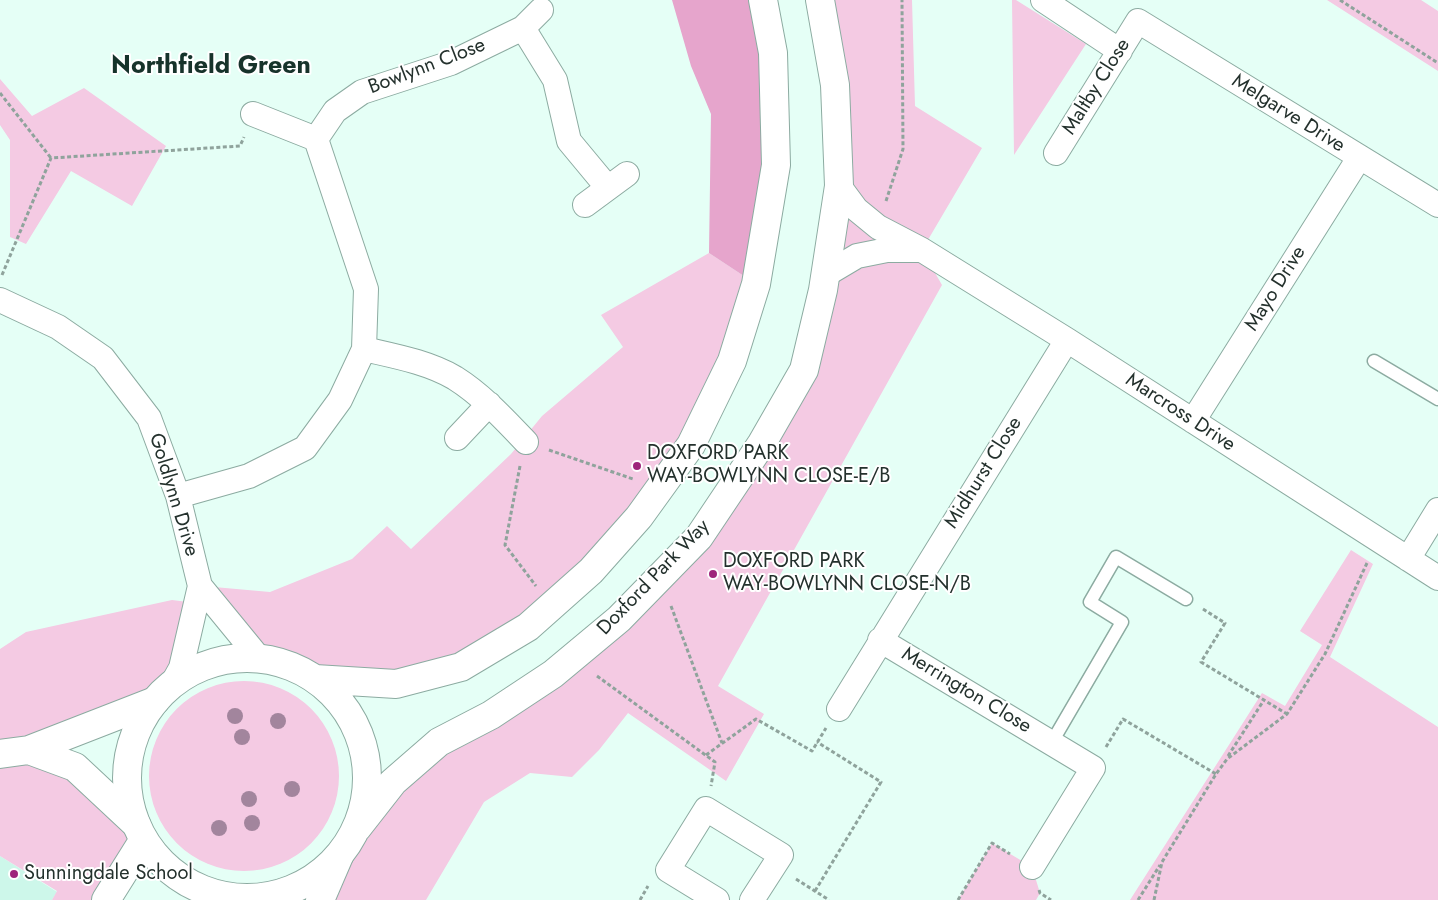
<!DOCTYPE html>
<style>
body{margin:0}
canvas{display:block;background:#e5fff6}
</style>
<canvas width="1438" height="900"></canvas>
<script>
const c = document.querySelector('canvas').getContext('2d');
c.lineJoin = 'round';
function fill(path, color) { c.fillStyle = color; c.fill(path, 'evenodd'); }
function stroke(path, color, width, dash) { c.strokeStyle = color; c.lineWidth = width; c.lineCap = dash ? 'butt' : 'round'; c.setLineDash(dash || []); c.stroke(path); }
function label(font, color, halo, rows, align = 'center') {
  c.font = font + ' Jost,sans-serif'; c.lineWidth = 4; c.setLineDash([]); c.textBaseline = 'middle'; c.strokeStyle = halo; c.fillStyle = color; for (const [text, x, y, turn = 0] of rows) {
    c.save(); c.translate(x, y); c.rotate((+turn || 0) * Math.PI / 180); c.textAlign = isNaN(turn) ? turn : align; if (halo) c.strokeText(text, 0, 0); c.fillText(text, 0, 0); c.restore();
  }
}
fill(new Path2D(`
 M0,856L57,892L52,900H0Z`), '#cdf7ea');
fill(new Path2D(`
 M820,0H912L915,106L982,148L922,250L942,285L718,686L764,714L726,781L628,713L599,750L572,777L530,773L484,802L426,900H320L339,856L357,828L699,537L804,370L839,186Z
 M1012,0H1016L1086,44L1014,155Z
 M1327,0H1421L1438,11V71Z
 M0,79L32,116L84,88L166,146L132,206L71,171L26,244L10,237V140L0,125Z
 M709,253L756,284L732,361L639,517L461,667L315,679L287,665L259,658L214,587L270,592L352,559L387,526L411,549L511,454L542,416L623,347L601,315Z
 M1351,550L1373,564L1330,657L1438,727V900H1130L1262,693L1285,706L1322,645L1300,631Z
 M172,600L196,603L181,668L155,701L30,750L136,824L107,900H52L57,891L0,856V649L26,632Z
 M149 776a95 95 0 1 1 190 0a95 95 0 1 1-190 0Z
 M992,843L1032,867L1040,893L1036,900H958Z
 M208,893L231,898H267L268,900H189Z`), '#f4cae3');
fill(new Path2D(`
 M672,0H763L773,53L756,284L709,253L711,114L691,66Z`), '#e6a5cc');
const service = new Path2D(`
 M1374,361L1438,399
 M1052,742L1122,622L1090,602L1116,557L1186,599`);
const minor = new Path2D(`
 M1043,0L1120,51
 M523,28L541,10
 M253,114L316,139
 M1056,153L1138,21L1438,205
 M839,186L856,209L878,227L922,250L1067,340L1438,578
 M608,188L627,174
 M825,275L857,256L887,250H917
 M0,300L58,327L103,358L149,418L178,496L200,586L259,658
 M364,349C394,356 428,362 455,378C482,395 504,419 526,442
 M1193,421L1359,158
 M457,438L489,404
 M178,496L249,476L305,448L340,400L364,349L366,289L316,139L335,111L362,92L451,63L523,28L555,80L569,141L608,188L585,205
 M1408,559L1438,510
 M880,640L1093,768L1032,867
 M172,684L181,668L200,586
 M839,709L1067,340
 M717,900L668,870L706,809L781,855L752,900`);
const tertiary = new Path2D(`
 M29,750L75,767L136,824
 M0,754L29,750L155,701
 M267,898L268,900
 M320,900L339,856`);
const secondary = new Path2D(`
 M127 778a120 120 0 1 1 240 0a120 120 0 1 1-240 0Z
 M315,679L396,684L461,667L528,627L591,571L639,517L691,445L732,361L756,284L776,165L773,53L763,0
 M357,828L393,782L439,742L491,715L553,674L619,619L699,537L762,443L804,370L823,290L839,186L835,85L820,0
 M106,900L143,841`);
stroke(service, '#8caba1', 15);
stroke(minor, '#8caba1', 26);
stroke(tertiary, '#8caba1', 30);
stroke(secondary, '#8caba1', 30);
stroke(new Path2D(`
 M1340,0L1438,63
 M0,93L51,158
 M886,201L903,149L902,0
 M2,275L51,158L240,146L244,137
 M549,450L633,479
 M520,466L505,545L536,586
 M671,606L722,743
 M1203,609L1225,623L1201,662L1287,714
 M597,676L715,762L711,786
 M1106,747L1123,719L1216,774
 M706,755L756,719L812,751L826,728
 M1228,756L1264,700
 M796,879L829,900
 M1039,890L1040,893L1051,900
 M815,891L881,782L817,742
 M640,900L648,886
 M958,900L992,843L1010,854
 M1138,900L1160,865
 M1154,900L1162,862L1216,774L1227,759L1287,714L1325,654L1367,563`), '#8fa39c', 3, [4, 2.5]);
stroke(service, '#fff', 12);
stroke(minor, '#fff', 24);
stroke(tertiary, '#fff', 28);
stroke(secondary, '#fff', 28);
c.fillStyle = '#a2859d';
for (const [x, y] of [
 [235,716],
 [278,721],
 [242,737],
 [292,789],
 [249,799],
 [252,823],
 [219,828]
]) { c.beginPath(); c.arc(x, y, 8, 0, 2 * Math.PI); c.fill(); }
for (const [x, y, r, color] of [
 [637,466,5,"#9e247b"],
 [713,574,5,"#9e247b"],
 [14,874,5,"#9e247b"]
]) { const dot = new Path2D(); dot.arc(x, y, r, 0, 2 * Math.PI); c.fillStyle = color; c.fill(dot); stroke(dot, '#fff', 2); }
label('20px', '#24312d', '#fff', [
 ["Bowlynn Close",427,67,-21],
 ["Maltby Close",1097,87,-58],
 ["Melgarve Drive",1288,114,32],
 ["Mayo Drive",1276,289,-58],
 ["Marcross Drive",1180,413,33],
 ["Midhurst Close",984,473,-58],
 ["Goldlynn Drive",173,495,73],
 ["Doxford Park Way",654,578,-46],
 ["Merrington Close",966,691,31]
]);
label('20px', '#24312d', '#fff', [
 ["DOXFORD PARK",647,454],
 ["WAY-BOWLYNN CLOSE-E/B",647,477],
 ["DOXFORD PARK",723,562],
 ["WAY-BOWLYNN CLOSE-N/B",723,585],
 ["Sunningdale School",24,874]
], 'left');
label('bold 25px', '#17332b', '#fff', [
 ["Northfield Green",211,67]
]);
</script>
